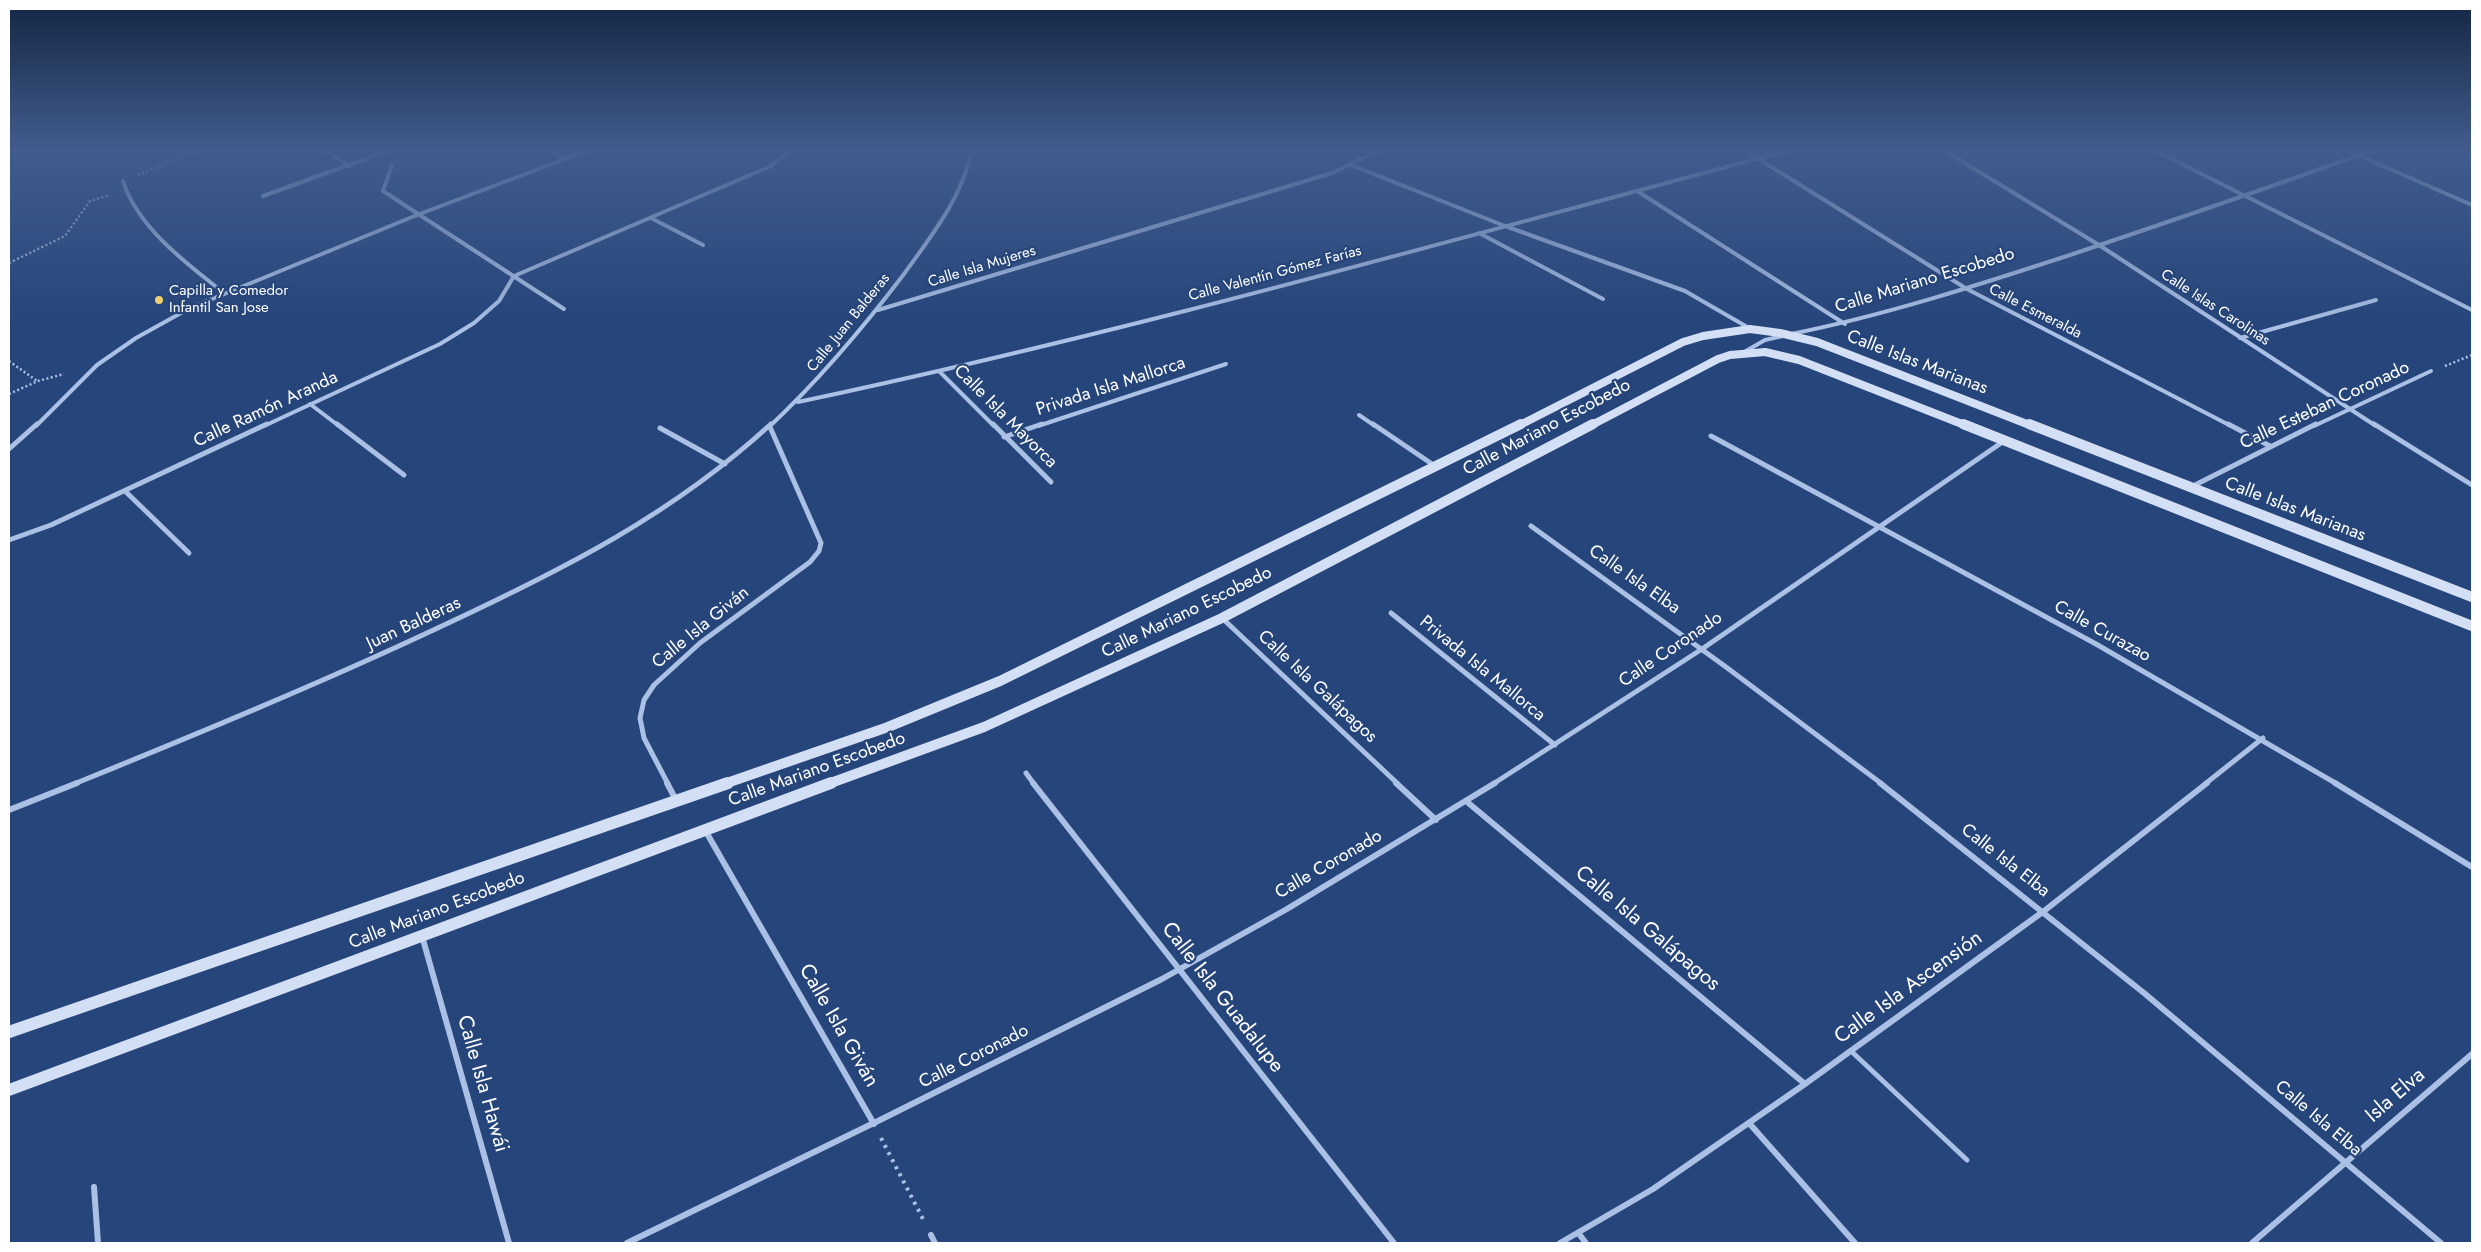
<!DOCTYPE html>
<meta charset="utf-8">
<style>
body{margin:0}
#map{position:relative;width:2481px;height:1252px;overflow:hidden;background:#26457a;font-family:Jost,sans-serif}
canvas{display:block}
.frame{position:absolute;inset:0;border:10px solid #fff;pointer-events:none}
</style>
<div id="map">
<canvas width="2481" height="1252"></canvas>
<div class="frame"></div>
</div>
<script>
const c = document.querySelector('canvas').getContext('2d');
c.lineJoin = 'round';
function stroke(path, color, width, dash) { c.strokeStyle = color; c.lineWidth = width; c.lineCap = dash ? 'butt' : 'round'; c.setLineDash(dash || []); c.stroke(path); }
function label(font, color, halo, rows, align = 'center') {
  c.font = font + ' Jost,sans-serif'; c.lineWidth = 4.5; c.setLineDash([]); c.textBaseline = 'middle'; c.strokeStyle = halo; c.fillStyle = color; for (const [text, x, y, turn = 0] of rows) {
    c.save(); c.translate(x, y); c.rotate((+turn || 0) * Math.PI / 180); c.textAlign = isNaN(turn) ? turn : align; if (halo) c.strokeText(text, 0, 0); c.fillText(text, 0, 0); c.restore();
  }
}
stroke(new Path2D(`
 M138,175L197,151
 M9,263L65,236L90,201L110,195
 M9,361L37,381
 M2445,366L2472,355
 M9,394L38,381L64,374`), '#aac0e4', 2.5, [2, 2.5]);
stroke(new Path2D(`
 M881,1138L924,1221`), '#aac0e4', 4, [3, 5]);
stroke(new Path2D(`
 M1851,1051L1967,1160`), '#aac0e4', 5);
stroke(new Path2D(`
 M327,151L349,166
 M551,151L564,159
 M1746,151L1967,289L2231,426
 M1945,151L2099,245L2376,426
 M2156,151L2472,310
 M2349,151L2472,205
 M392,165L383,191L564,309
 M1351,165L1505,226L1685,291L1749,328
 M123,181C138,228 187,264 224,293
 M1637,191L1845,324
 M263,196L387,151
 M651,218L703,245
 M1479,233L1603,299
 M878,310L1332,173L1377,151
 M1791,334C1886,315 1978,285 2070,255C2171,221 2271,187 2370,151
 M2240,338L2376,300
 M1746,351L1765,340L1783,336
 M940,372L994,426
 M798,402C1130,332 1458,238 1786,151
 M310,404L339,426
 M1359,415L1375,426
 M36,426L97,365L136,338L190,308L417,215L586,151
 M264,426L440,344L474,323L499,301L514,276L771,166L789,151
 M770,426C820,379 863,328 904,274C932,235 961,199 972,151
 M1038,426L1226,364
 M2314,426L2431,371`), '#aac0e4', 4);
stroke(new Path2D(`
 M337,424L404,475
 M993,424L1051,482
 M1373,424L1435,466
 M2228,424L2270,446
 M2374,424L2472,485
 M660,428L725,464
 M1711,436L2096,644L2337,784
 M1004,437L1042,424
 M9,449L37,424
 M2191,487L2316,424
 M125,491L189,553
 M1531,526L1726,667L1882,784
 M9,540L51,525L267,424
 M1391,613L1555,745
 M1222,618L1398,784
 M1026,773L1034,784
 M74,784C197,734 321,683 442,626C562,570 672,515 771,424
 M668,784L644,738L640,718L644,700L654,685L700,643L810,562L819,551L821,543L770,427
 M1493,784L1702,649L2004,441
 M2205,784L2263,738`), '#aac0e4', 5);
stroke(new Path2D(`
 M667,783L676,800
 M1033,783L1394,1243
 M1396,783L1436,820
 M1880,783L2144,993L2441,1243
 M2335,783L2472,867
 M1466,801L1805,1084
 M9,810L77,783
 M705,830L874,1124
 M422,936L509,1243
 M1749,1123L1855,1243
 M94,1187L98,1243
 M1579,1234L1586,1243
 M931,1235L935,1243
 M627,1243L880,1120L1162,979L1287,909L1495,783
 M1560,1243L1653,1189L1805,1084L2044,911L2207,783
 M2252,1243L2472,1054`), '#aac0e4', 6);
stroke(new Path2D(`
 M1518,426L1683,342L1703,336L1750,329L1780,333L1817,342L2032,426
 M1590,426L1718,359L1730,355L1765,352L1799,360L1967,426`), '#d3dff4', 8);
stroke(new Path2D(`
 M1963,424L2472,626
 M2029,424L2472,597
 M724,784L888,727L1000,681L1521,424
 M828,784L984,727L1222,618L1593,424`), '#d3dff4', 10);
stroke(new Path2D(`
 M9,1032L728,783
 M9,1090L831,783`), '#d3dff4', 12);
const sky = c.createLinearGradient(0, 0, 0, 327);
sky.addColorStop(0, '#152643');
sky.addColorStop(0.46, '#415c8d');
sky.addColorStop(1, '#415c8d00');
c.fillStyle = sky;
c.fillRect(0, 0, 2481, 327);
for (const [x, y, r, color] of [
 [159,300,5,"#ecd070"]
]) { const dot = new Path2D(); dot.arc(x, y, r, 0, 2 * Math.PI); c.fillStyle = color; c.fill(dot); stroke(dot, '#26457a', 2); }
label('15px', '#fff', '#26457a', [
 ["Calle Isla Mujeres",982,267,-17],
 ["Calle Valentín Gómez Farías",1275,274,-15],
 ["Calle Islas Carolinas",2215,308,33],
 ["Calle Esmeralda",2035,312,27],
 ["Calle Juan Balderas",849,323,-51]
]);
label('15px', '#fff', '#26457a', [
 ["Capilla y Comedor",169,291],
 ["Infantil San Jose",169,308]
], 'left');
label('18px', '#fff', '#26457a', [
 ["Calle Mariano Escobedo",1925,281,-17],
 ["Calle Islas Marianas",1917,363,21],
 ["Privada Isla Mallorca",1111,387,-18],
 ["Calle Esteban Coronado",2325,406,-25],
 ["Calle Ramón Aranda",266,410,-25],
 ["Calle Isla Mayorca",1005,417,45],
 ["Calle Mariano Escobedo",1547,428,-28],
 ["Calle Islas Marianas",2295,510,21],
 ["Calle Isla Elba",1634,580,35],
 ["Calle Mariano Escobedo",1187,613,-26],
 ["Juan Balderas",414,624,-25],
 ["Calle Isla Giván",701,628,-39],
 ["Calle Curazao",2102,632,29],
 ["Calle Coronado",1671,650,-34],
 ["Privada Isla Mallorca",1482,669,39],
 ["Calle Isla Galápagos",1317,687,43],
 ["Calle Mariano Escobedo",817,770,-20],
 ["Calle Isla Elba",2005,861,38],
 ["Calle Coronado",1329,865,-30],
 ["Calle Mariano Escobedo",437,911,-21],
 ["Calle Coronado",974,1057,-27],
 ["Calle Isla Elba",2318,1119,40]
]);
label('21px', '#fff', '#26457a', [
 ["Calle Isla Galápagos",1647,929,40],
 ["Calle Isla Ascensión",1909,988,-36],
 ["Calle Isla Guadalupe",1222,998,52],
 ["Calle Isla Giván",838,1026,60],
 ["Calle Isla Hawái",482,1084,74],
 ["Isla Elva",2396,1096,-41]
]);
</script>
